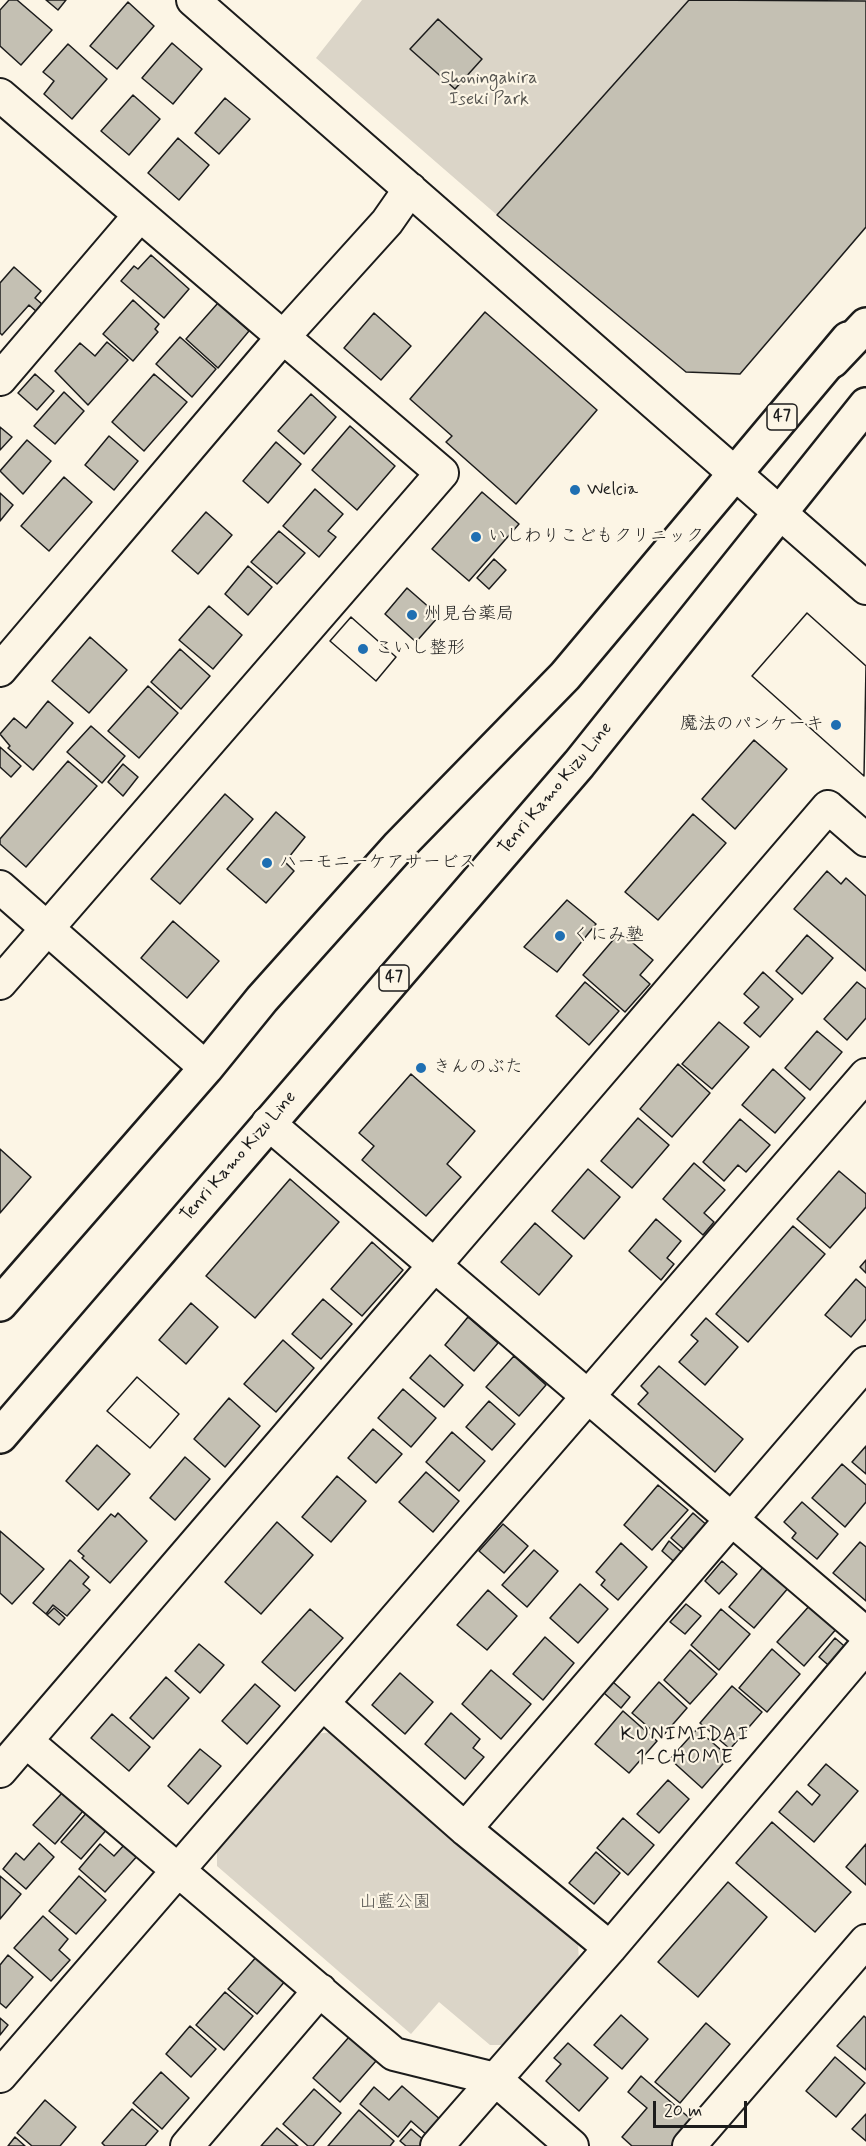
<!DOCTYPE html>
<meta charset="utf-8">
<style>
body{margin:0}
#map{position:relative;width:866px;height:2146px;overflow:hidden;background:#fcf5e5;font-family:Mynerve,sans-serif}
canvas{display:block}
.scale{position:absolute;left:653px;top:2101px;width:94px;height:27px;box-sizing:border-box;border:3px solid #1c1c1c;border-top:0;padding-left:8px;font-size:18px;line-height:21px;white-space:nowrap;color:#1c1c1c;-webkit-text-stroke:4px #fcf5e5;paint-order:stroke}
</style>
<div id="map">
<canvas width="866" height="2146"></canvas>
<div class="scale">20 m</div>
</div>
<script>
const c = document.querySelector('canvas').getContext('2d');
c.lineJoin = 'round';
function fill(path, color) { c.fillStyle = color; c.fill(path, 'evenodd'); }
function stroke(path, color, width, dash) { c.strokeStyle = color; c.lineWidth = width; c.lineCap = dash ? 'butt' : 'round'; c.setLineDash(dash || []); c.stroke(path); }
function label(font, color, halo, rows, align = 'center') {
  c.font = font + ' Mynerve,"Klee One",sans-serif'; c.lineWidth = 4.5; c.setLineDash([]); c.textBaseline = 'middle'; c.strokeStyle = halo; c.fillStyle = color; for (const [text, x, y, turn = 0] of rows) {
    c.save(); c.translate(x, y); c.rotate((+turn || 0) * Math.PI / 180); c.textAlign = isNaN(turn) ? turn : align; if (halo) c.strokeText(text, 0, 0); c.fillText(text, 0, 0); c.restore();
  }
}
fill(new Path2D(`
 M362,0H689L497,215L316,58Z
 M334,1732L578,1943L579,1963L509,2045H490L439,2002L411,2034L217,1866V1847L314,1734Z`), '#dbd5c8');
const building = new Path2D(`
 M9,0H17L52,30L21,65L0,46V10Z
 M46,0H66L58,10Z
 M689,0L866,1V227L740,374L686,372L497,215Z
 M128,2L154,26L117,69L90,46Z
 M438,19L482,59L455,89L410,49Z
 M172,43L202,69L173,104L142,78Z
 M68,44L107,79L72,119L44,94L54,81L43,72Z
 M133,95L160,119L129,155L101,131Z
 M225,98L250,119L219,154L195,133Z
 M178,138L209,165L179,200L148,173Z
 M151,255L189,289L164,318L121,281L134,266L138,269Z
 M14,267L41,291L35,298L43,305L37,312L29,305L2,335L0,333V283Z
 M133,300L159,324L155,329L158,332L133,361L103,334Z
 M218,303L249,331L218,368L186,339Z
 M485,312L597,410L516,504L446,442L452,436L410,399Z
 M374,313L411,346L381,380L344,348Z
 M180,337L216,369L192,397L156,364Z
 M107,342L128,360L88,405L55,371L80,343L95,356Z
 M35,374L54,391L37,410L18,393Z
 M154,374L187,402L144,451L112,422Z
 M64,392L84,411L55,444L34,426Z
 M311,394L336,417L304,454L278,431Z
 M350,426L395,466L357,510L312,470Z
 M0,427L12,437L0,450Z
 M109,436L138,461L114,490L85,465Z
 M27,440L51,461L23,494L0,471Z
 M276,442L301,464L268,503L243,481Z
 M64,477L92,502L49,551L21,526Z
 M315,489L343,514L328,531L336,537L319,557L283,526Z
 M482,492L519,524L469,581L432,549Z
 M0,493L13,505L0,521Z
 M206,512L232,535L198,574L172,551Z
 M279,531L305,553L277,584L251,562Z
 M494,559L506,570L489,589L477,578Z
 M248,566L272,587L248,615L225,594Z
 M407,588L439,616L416,642L385,614Z
 M209,606L242,635L213,669L179,640Z
 M807,613L866,666L864,776L752,676Z
 M807,613L866,666L864,776L752,676Z
 M351,617L396,657L376,681L330,641Z
 M351,617L396,657L376,681L330,641Z
 M90,637L127,670L89,713L52,681Z
 M180,649L210,676L181,709L151,682Z
 M148,686L178,713L139,758L108,731Z
 M48,701L73,723L33,770L8,748L10,746L0,734L14,718L26,728Z
 M91,726L125,756L102,783L67,752Z
 M754,740L787,769L735,829L702,799Z
 M0,747L21,766L11,777L0,767Z
 M68,761L97,786L26,867L0,844V839Z
 M123,764L138,777L123,796L108,782Z
 M225,794L253,819L180,904L151,879Z
 M276,812L305,837L285,862L294,871L266,903L227,869Z
 M693,814L726,843L658,920L625,892Z
 M827,871L841,884L846,878L866,896V971L794,909Z
 M567,900L596,924L557,972L524,947Z
 M173,921L219,961L187,998L141,958Z
 M620,932L653,960L640,975L650,984L625,1012L583,975Z
 M807,935L833,958L802,994L776,971Z
 M763,972L793,999L760,1037L744,1023L759,1007L744,994Z
 M585,982L619,1011L589,1045L556,1016Z
 M857,982L866,989V1018L847,1040L824,1019Z
 M719,1022L749,1047L712,1089L682,1064Z
 M817,1031L842,1052L810,1090L785,1068Z
 M678,1064L710,1093L672,1137L640,1109Z
 M773,1069L805,1098L775,1133L742,1105Z
 M411,1074L475,1131L447,1164L461,1177L426,1216L362,1160L374,1146L359,1133Z
 M638,1118L669,1145L632,1188L601,1161Z
 M740,1119L770,1145L746,1172L738,1165L724,1181L703,1162Z
 M0,1149L31,1177L0,1213Z
 M694,1163L725,1190L704,1213L714,1222L703,1235L663,1199Z
 M588,1169L620,1197L584,1239L552,1211Z
 M839,1171L866,1194V1207L830,1248L797,1219Z
 M290,1179L339,1222L255,1318L206,1276Z
 M290,1179L339,1222L255,1318L206,1276Z
 M290,1179L339,1222L255,1318L206,1276Z
 M656,1219L681,1241L667,1258L674,1264L661,1280L629,1251Z
 M535,1223L572,1256L539,1295L501,1262Z
 M793,1226L825,1254L748,1342L716,1314Z
 M372,1242L403,1270L362,1316L331,1289Z
 M866,1260V1273L860,1267Z
 M856,1279L866,1288V1319L851,1337L825,1315Z
 M323,1299L352,1324L321,1359L292,1334Z
 M191,1303L218,1327L186,1364L159,1340Z
 M468,1317L498,1343L474,1371L445,1345Z
 M706,1318L738,1347L705,1385L679,1362L698,1341L691,1335Z
 M283,1340L314,1368L276,1412L244,1384Z
 M430,1355L463,1385L444,1407L410,1378Z
 M514,1356L546,1385L519,1416L486,1387Z
 M659,1366L743,1439L715,1472L638,1404L648,1393L641,1386Z
 M137,1377L179,1414L150,1448L107,1411Z
 M137,1377L179,1414L150,1448L107,1411Z
 M403,1389L436,1418L411,1447L378,1418Z
 M229,1398L260,1426L225,1467L194,1439Z
 M489,1401L515,1424L492,1450L466,1427Z
 M373,1429L402,1454L376,1483L348,1458Z
 M452,1432L485,1461L459,1491L426,1462Z
 M97,1445L130,1474L98,1510L66,1481Z
 M866,1446V1474L852,1462Z
 M185,1457L210,1479L175,1520L150,1498Z
 M842,1464L866,1485V1502L845,1527L812,1498Z
 M426,1472L459,1501L433,1532L399,1502Z
 M337,1476L366,1501L331,1542L302,1517Z
 M658,1485L688,1510L652,1550L624,1525Z
 M802,1502L838,1534L817,1559L792,1538L796,1533L784,1522Z
 M118,1513L147,1541L110,1583L82,1558L84,1556L78,1551L111,1514L115,1517Z
 M693,1513L709,1527L687,1552L671,1538Z
 M277,1522L313,1555L261,1614L225,1582Z
 M503,1524L528,1546L504,1573L479,1551Z
 M0,1531L44,1569L12,1604L0,1593Z
 M669,1541L687,1557L679,1566L662,1551Z
 M860,1542L866,1547V1601L833,1573Z
 M621,1543L647,1567L618,1600L601,1585L605,1580L596,1572Z
 M534,1550L558,1571L527,1607L502,1585Z
 M70,1560L89,1577L83,1584L90,1590L67,1616L53,1605L46,1614L33,1603Z
 M722,1561L737,1574L719,1594L705,1581Z
 M764,1566L789,1587L754,1628L729,1607Z
 M580,1584L608,1609L578,1643L550,1618Z
 M488,1590L517,1616L487,1650L457,1625Z
 M686,1604L701,1616L685,1634L670,1622Z
 M811,1604L838,1627L804,1666L777,1642Z
 M54,1608L65,1618L59,1625L47,1615Z
 M310,1609L343,1638L295,1691L262,1662Z
 M721,1609L750,1634L719,1670L691,1645Z
 M545,1637L574,1663L543,1700L513,1674Z
 M835,1638L850,1651L834,1670L819,1657Z
 M199,1644L224,1665L200,1693L175,1671Z
 M772,1649L800,1674L767,1712L739,1688Z
 M690,1650L717,1674L690,1704L664,1680Z
 M491,1670L531,1704L501,1739L462,1704Z
 M400,1673L433,1702L405,1734L372,1705Z
 M166,1677L189,1698L153,1739L130,1718Z
 M613,1682L630,1697L621,1708L604,1693Z
 M659,1682L687,1708L661,1738L632,1713Z
 M255,1684L280,1706L247,1744L222,1721Z
 M732,1686L762,1712L730,1749L700,1723Z
 M623,1711L657,1741L629,1773L595,1744Z
 M451,1713L480,1739L473,1748L484,1757L465,1779L425,1744Z
 M112,1714L150,1747L129,1771L91,1738Z
 M697,1729L729,1757L702,1788L670,1759Z
 M200,1749L221,1766L188,1804L168,1786Z
 M826,1764L858,1791L814,1842L779,1812L797,1791L812,1805L820,1795L808,1785Z
 M668,1780L689,1799L659,1833L637,1814Z
 M62,1793L83,1811L55,1844L33,1825Z
 M89,1810L109,1827L81,1859L61,1842Z
 M623,1818L654,1845L628,1875L597,1848Z
 M772,1822L851,1892L815,1932L736,1863Z
 M39,1843L54,1857L26,1889L3,1869L16,1853L24,1860Z
 M126,1843L139,1854L105,1892L79,1869L100,1844L114,1856Z
 M866,1844V1885L846,1867Z
 M596,1852L620,1873L594,1904L569,1883Z
 M0,1876L21,1894L0,1919Z
 M79,1876L106,1900L76,1934L49,1911Z
 M728,1882L767,1917L698,1997L658,1962Z
 M43,1916L68,1939L59,1950L70,1960L51,1981L14,1948Z
 M8,1955L33,1977L6,2008L0,2003V1965Z
 M258,1955L286,1980L257,2014L228,1989Z
 M225,1992L253,2016L224,2050L196,2025Z
 M621,2015L648,2039L622,2069L594,2045Z
 M864,2016L866,2018V2070L837,2046Z
 M0,2018L8,2025L0,2035Z
 M706,2023L730,2044L680,2103L655,2082Z
 M190,2026L216,2049L191,2077L166,2054Z
 M349,2037L376,2061L340,2102L313,2078Z
 M568,2043L608,2078L579,2111L546,2081L561,2064L554,2058Z
 M835,2057L865,2083L836,2117L806,2091Z
 M161,2072L189,2098L162,2129L133,2103Z
 M641,2076L694,2122L671,2146H632L622,2137L647,2108L628,2092Z
 M402,2086L442,2121L428,2136L411,2121L398,2137L360,2104L374,2087L389,2100Z
 M314,2089L341,2113L313,2146H308L283,2124Z
 M45,2100L76,2127L60,2146H32L17,2133Z
 M132,2109L158,2131L145,2146H105L102,2143Z
 M359,2110L394,2141L390,2146H328Z
 M866,2114V2141L852,2129Z
 M277,2128L298,2146H261Z
 M411,2129L426,2142L423,2146H406L400,2141Z
 M15,2137L25,2146H8Z`);
fill(building, '#c4c0b3');
stroke(building, '#1c1c1c', 1.5);
const minor = new Path2D(`
 M193,0L866,588
 M0,95L442,473L0,983
 M0,379L140,215
 M0,670L283,337L387,222L410,189
 M0,887L206,1068
 M268,1123L866,1634
 M323,1704L465,1829L610,1948
 M26,1741L394,2054L495,2079L572,2146
 M0,1771L828,807L866,840
 M465,1829L866,1363
 M0,2076L866,1075
 M187,2146L320,1990
 M437,2146L610,1948L866,1646
 M689,2146L866,1941`);
const major = new Path2D(`
 M0,1304L206,1068L262,999L399,846L565,676L848,339
 M0,1436L579,764L866,405`);
const highway = new Path2D(`
 M832,361L866,325`);
stroke(minor, '#1c1c1c', 36);
stroke(major, '#1c1c1c', 38);
stroke(highway, '#1c1c1c', 38);
stroke(minor, '#fcf5e5', 32);
stroke(major, '#fcf5e5', 33);
stroke(highway, '#fcf5e5', 33);
for (const [x, y, r, color] of [
 [575,490,6,"#1f6fb2"],
 [476,537,6,"#1f6fb2"],
 [412,615,6,"#1f6fb2"],
 [363,649,6,"#1f6fb2"],
 [836,725,6,"#1f6fb2"],
 [267,863,6,"#1f6fb2"],
 [560,936,6,"#1f6fb2"],
 [421,1068,6,"#1f6fb2"]
]) { const dot = new Path2D(); dot.arc(x, y, r, 0, 2 * Math.PI); c.fillStyle = color; c.fill(dot); stroke(dot, '#fcf5e5', 2); }
for (const [x, y, w] of [
 [782,417,30],
 [394,978,30]
]) { const box = new Path2D(); box.roundRect(x - w / 2, y - 13, w, 26, 4.5); c.fillStyle = '#fcf5e5'; c.fill(box); stroke(box, '#1c1c1c', 1.5); }
label('bold 16px', '#1c1c1c', null, [
 ["47",782,417],
 ["47",394,978]
]);
label('18px', '#555450', '#fcf5e5', [
 ["Shoningahira",489,79],
 ["Iseki Park",489,100],
 ["山藍公園",395,1903]
]);
label('18px', '#1c1c1c', '#fcf5e5', [
 ["Welcia",587,490],
 ["いしわりこどもクリニック",488,537],
 ["州見台薬局",424,615],
 ["こいし整形",375,649],
 ["魔法のパンケーキ",824,725,"right"],
 ["ハーモニーケアサービス",279,863],
 ["くにみ塾",572,936],
 ["きんのぶた",433,1068]
], 'left');
label('18px', '#1c1c1c', '#fcf5e5', [
 ["Tenri Kamo Kizu Line",556,789,-50],
 ["Tenri Kamo Kizu Line",239,1157,-49]
]);
c.letterSpacing = '1.5px';
label('20px', '#1c1c1c', '#fcf5e5', [
 ["KUNIMIDAI",685,1736],
 ["1-CHOME",685,1759]
]);
c.letterSpacing = '0px';
</script>
